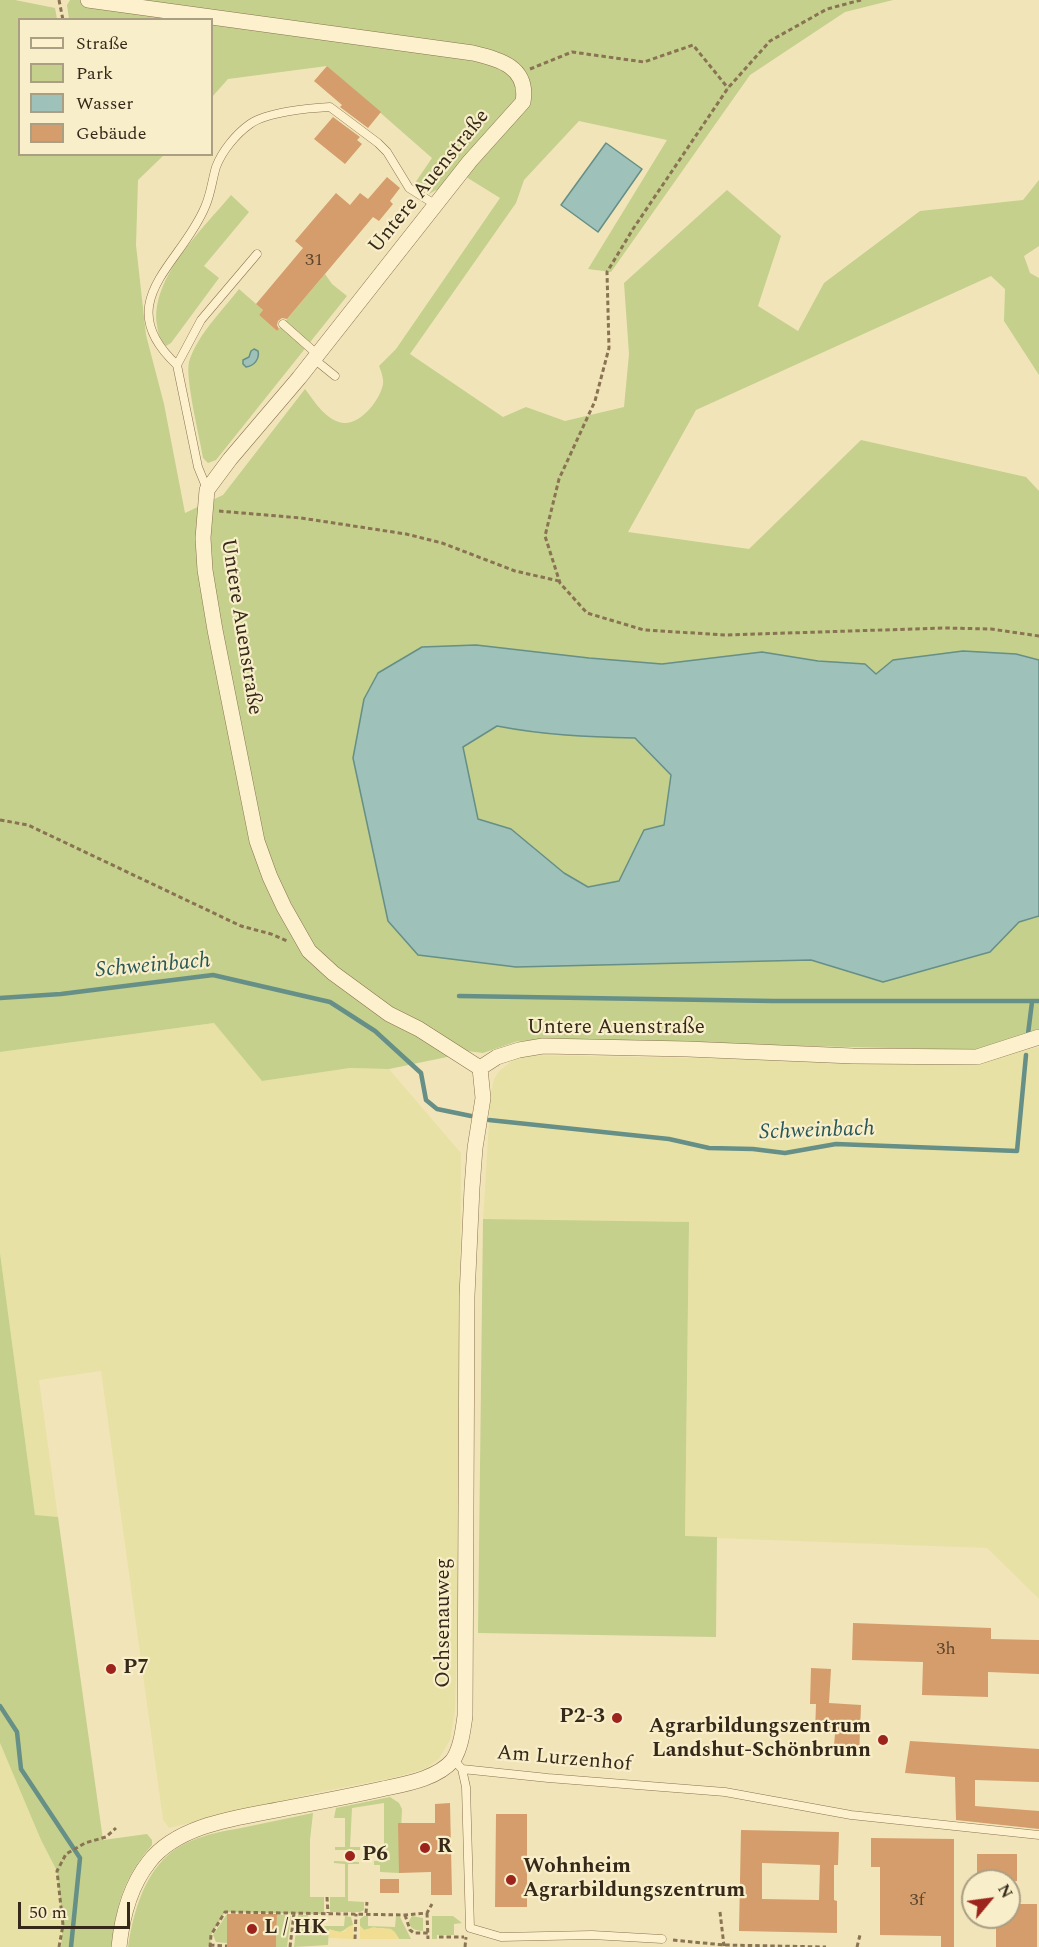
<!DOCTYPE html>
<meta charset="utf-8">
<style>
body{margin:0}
#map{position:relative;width:1039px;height:1947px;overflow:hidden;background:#f2e4b9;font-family:Spectral,serif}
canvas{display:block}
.legend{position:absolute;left:18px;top:18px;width:195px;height:138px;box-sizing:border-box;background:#f8eec9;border:2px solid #aa9f83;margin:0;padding:8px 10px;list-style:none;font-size:18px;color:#362919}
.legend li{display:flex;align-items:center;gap:12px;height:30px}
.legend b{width:30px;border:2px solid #aa9f83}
.north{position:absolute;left:961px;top:1869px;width:60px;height:60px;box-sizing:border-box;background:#f8eec9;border:2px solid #aa9f83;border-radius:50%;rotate:61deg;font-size:16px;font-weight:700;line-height:24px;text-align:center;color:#362919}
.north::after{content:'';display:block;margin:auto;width:21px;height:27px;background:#9d241d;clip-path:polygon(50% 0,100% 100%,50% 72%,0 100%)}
.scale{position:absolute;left:18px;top:1902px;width:112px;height:27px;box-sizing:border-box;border:3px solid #362919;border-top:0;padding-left:8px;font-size:18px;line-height:21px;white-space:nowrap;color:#362919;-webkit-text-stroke:4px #f8eec9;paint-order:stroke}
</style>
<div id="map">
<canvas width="1039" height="1947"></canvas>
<ul class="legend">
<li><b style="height:8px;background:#fcf1cc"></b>Straße</li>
<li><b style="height:16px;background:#c4d08c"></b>Park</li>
<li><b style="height:16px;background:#9ec1b9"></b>Wasser</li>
<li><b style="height:16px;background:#d49d6b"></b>Gebäude</li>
</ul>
<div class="north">N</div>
<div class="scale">50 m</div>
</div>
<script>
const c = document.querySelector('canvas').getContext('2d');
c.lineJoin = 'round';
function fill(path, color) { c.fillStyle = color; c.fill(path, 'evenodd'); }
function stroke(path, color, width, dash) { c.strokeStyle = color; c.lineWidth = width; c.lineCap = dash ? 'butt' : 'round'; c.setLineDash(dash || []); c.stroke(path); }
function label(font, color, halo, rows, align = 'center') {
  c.font = font + ' Spectral,serif'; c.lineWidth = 4.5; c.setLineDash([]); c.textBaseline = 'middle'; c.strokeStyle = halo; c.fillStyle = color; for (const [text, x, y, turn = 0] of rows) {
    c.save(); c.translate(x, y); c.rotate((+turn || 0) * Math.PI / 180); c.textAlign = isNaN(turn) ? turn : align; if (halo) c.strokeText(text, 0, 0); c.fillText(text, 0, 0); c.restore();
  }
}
fill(new Path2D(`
 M214,1023L262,1081L350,1068L389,1069L461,1153L459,1585L455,1711L450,1740L439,1759L425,1769L392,1778L315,1793L169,1828L163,1820L101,1371L39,1380L58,1517L35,1516L0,1253V1052Z
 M1039,1047V1599L987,1548L685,1537L689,1223L483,1219L491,1092L494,1079L499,1071L516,1058L524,1055L977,1063Z
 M0,1743L41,1840L57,1871L63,1925L58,1947H0Z`), '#e8e1a6');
fill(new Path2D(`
 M0,0H15L55,8L57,19L20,20V154L164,155L138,180L136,245L146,335L164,404L185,513L223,495L305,389C315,402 326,421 344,423C361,424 380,400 383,384C384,379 381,371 379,366L396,349L500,198L463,175L429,194L415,183L432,158L327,66L228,79L212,97V20L69,19L67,5L70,0H893L845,12L750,75L611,272L588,269L667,140L579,121L524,180L516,203L410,354L503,417L526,407L565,421L624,407L629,354L624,283L727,190L781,236L758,306L798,331L824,283L920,211L1023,200L1039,180V246L1024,256L1030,273L1039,278V375L1004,321L1005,289L991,276L696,410L628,532L749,549L861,440L1026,477L1039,491V660L1016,654L963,651L893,660L876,674L865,664L818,661L762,652L662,664L589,658L476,645L418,955L516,967L811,960L883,982L990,952L1019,922L1039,916V1031L976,1050L547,1040L518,1041L483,1053L467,1051L447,1057L389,1069L350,1068L262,1081L214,1023L0,1052Z
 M231,195L249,212L204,266L219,278L171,343L166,346C160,340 158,333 157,325C150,278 203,229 231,195Z
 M325,274L332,284L347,296L216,460L208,463L203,458C200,438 185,379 189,362C197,335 223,310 239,289L263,310L259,315L277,331Z
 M497,726C543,735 588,737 635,738L671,775L664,826L631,858L619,881L589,887L564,873L511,829L478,819L463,747Z
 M483,1219L689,1222L685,1536L717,1537L716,1637L478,1633Z
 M0,1253L35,1515L58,1517L103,1840L147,1834L152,1840V1845C124,1877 115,1905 113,1947H61L63,1925L57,1871L41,1840L0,1743Z
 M390,1797L399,1803L402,1809L399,1873L380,1872V1865H374V1861L390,1860L389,1851H374V1847H384V1803L352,1808L350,1847H360V1850H335V1847H345V1818H334L336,1808Z
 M313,1813L310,1840V1897H324V1914L225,1912L211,1935L210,1945L207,1947H128C134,1906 149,1857 191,1841C207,1834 224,1831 241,1828C265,1823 289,1818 313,1813Z
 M334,1861L359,1862V1864H348V1901L364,1902V1910L360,1912H330V1897H345V1864L334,1863Z
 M227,1914V1943L216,1942L213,1935Z
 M277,1914L291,1916L287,1947H276Z
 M298,1915H308V1925L312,1926V1931H318V1926H344L345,1916L351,1917L353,1925C340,1930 346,1935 329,1929L328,1945L294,1947Z
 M368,1916V1926L395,1927L396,1916L400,1917L411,1939H399C392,1925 378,1928 364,1930L360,1926V1919L364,1916Z
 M412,1916L423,1918V1931C415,1930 410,1930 409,1921Z
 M432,1916H453L462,1923L454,1924V1935H437V1939H432Z`), '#c4d08c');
fill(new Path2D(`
 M353,1925V1939L329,1938V1929L338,1932H344L348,1927Z
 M360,1926L364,1930L374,1927C385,1932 391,1922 399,1939H360Z`), '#f1de92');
const water = new Path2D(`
 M606,143L642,169L598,232L561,205Z
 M254,349L258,351C260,359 254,366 246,367L243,364V360L249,357L251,351Z
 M476,645L589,658L662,664L762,652L818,661L865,664L876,674L893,660L963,651L1016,654L1039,660V916L1019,922L990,952L883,982L811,960L516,967L418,955L388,921L353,758L364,699L378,673L422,647ZM497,726C543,735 588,737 635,738L671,775L664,825L644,830L619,881L588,887L564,873L511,829L478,819L463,747Z`);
fill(water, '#9ec1b9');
stroke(water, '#658f87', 1.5);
stroke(new Path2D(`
 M459,996L773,1001H1039
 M0,998L61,994L213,975L330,1002L375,1031L421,1073L426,1100L437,1109L471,1116
 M1028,1034L1032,1002
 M489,1120L669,1139L709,1148L753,1149L785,1153L836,1144L1017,1151L1026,1055
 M0,1706L17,1732L21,1769L80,1858L71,1947`), '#658f87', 4.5);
fill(new Path2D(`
 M327,66L381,112L368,128L340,107L342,105L314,81Z
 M333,117L360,137L357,140L362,144L345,164L314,139Z
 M387,177L400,188L390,201L393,204L379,221L373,217L287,319L282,318L278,321L277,325L279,329L277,331L259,315L263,310L256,304L303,248L295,241L336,193L350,205L360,193L368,199Z
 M853,1623L991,1628V1639L1039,1640V1674L988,1672V1697L922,1695L923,1662L852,1660Z
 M811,1668L831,1669L829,1703L861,1705L859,1757L833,1756L835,1734L815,1733L816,1704H810Z
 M910,1741L1039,1749V1782L975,1780V1806L1039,1811V1829L956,1820L955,1777L905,1773Z
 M450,1803L452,1895H431V1872L399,1873L398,1823H435V1804Z
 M496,1814H527V1907H495Z
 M741,1830L839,1832L838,1865H834V1900L837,1901V1933L739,1931ZM762,1863L820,1865L819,1900L762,1899Z
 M871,1838L954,1839V1947H941V1936L880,1935V1867H871Z
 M977,1854H1017V1881H977Z
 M380,1879H399V1893H380Z
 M1009,1904H1037V1947H996V1917H1009Z
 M227,1914H277L276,1947H227Z`), '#d49d6b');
const lane = new Path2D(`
 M283,324L318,355
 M314,359L335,376
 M177,365C109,302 181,265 205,207C211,194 212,180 216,167C222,151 236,134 250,124C267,112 309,108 330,107L378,143L387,152L409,188L436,205
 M207,489L198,467L177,365L201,320L257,254
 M453,1759L462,1769L548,1778L725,1792L851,1815L1039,1835
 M462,1769L466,1787L470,1928L501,1937L592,1935L662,1939`);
const street = new Path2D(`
 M88,0L473,53C499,59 529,67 523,102L470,161L299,378L230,459L207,490L203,538L205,570L215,630L257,841L270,877L284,907L309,951L333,973L389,1014L419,1029L480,1068
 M480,1068L497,1057L519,1050L543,1046L687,1049L853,1056L977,1057L1039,1037
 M119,1947C122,1917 130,1886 149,1862C179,1823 243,1817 287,1808C319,1802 350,1796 382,1789C405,1784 437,1779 453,1760C461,1748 463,1730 465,1716L467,1296L472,1188L475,1148L483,1098L480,1068`);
stroke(lane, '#897352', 9);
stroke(street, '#897352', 16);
stroke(new Path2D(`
 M59,0L63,20
 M861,0L827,9L770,41L728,88L633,229L607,272L609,348L595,401L559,479L545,536L560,583L587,613L644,630L726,635L944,628L991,629L1039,636
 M530,69L572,52L644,62L693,45L728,88
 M219,511L301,518L406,534L442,543L515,571L559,581
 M0,820L28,825L241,926L271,934L287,941
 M327,1897L328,1913
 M720,1912L724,1946
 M366,1913L367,1902
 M427,1913L428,1939
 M405,1915L410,1930L414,1933H428
 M439,1937H464
 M355,1939L356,1914
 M673,1940L724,1945L826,1947
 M210,1945L227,1946
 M59,1947L63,1925L57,1871L66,1854L85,1843L106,1837L116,1828
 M210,1947L211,1935L225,1912L405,1915L427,1913L432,1904
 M290,1947L294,1913
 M465,1947L466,1937
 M857,1947L860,1935`), '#897352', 3, [4.5, 3]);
stroke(lane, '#fcf1cc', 8);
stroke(street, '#fcf1cc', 15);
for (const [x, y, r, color] of [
 [111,1669,6,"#9d241d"],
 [617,1718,6,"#9d241d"],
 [883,1740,6,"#9d241d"],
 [425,1848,6,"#9d241d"],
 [350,1856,6,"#9d241d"],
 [511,1880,6,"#9d241d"],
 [252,1929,6,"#9d241d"]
]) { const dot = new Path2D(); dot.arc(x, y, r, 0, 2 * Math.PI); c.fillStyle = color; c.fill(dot); stroke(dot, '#f8eec9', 2); }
label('18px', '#5e462e', null, [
 ["31",314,261],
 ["3h",946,1650],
 ["3f",917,1901]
]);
label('21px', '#362919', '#f8eec9', [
 ["Untere Auenstraße",430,182,-51],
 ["Untere Auenstraße",240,627,81],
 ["Untere Auenstraße",616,1029],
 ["Ochsenauweg",445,1623,-90],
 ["Am Lurzenhof",564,1760,5]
]);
label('bold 21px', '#362919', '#f8eec9', [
 ["P7",123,1669],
 ["P2-3",605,1718,"right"],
 ["Agrarbildungszentrum",871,1728,"right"],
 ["Landshut-Schönbrunn",871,1752,"right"],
 ["R",437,1848],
 ["P6",362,1856],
 ["Wohnheim",523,1868],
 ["Agrarbildungszentrum",523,1892],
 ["L / HK",264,1929]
], 'left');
label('italic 22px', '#275858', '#f8eec9', [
 ["Schweinbach",153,967,-5],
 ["Schweinbach",817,1132,-2]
]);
</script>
